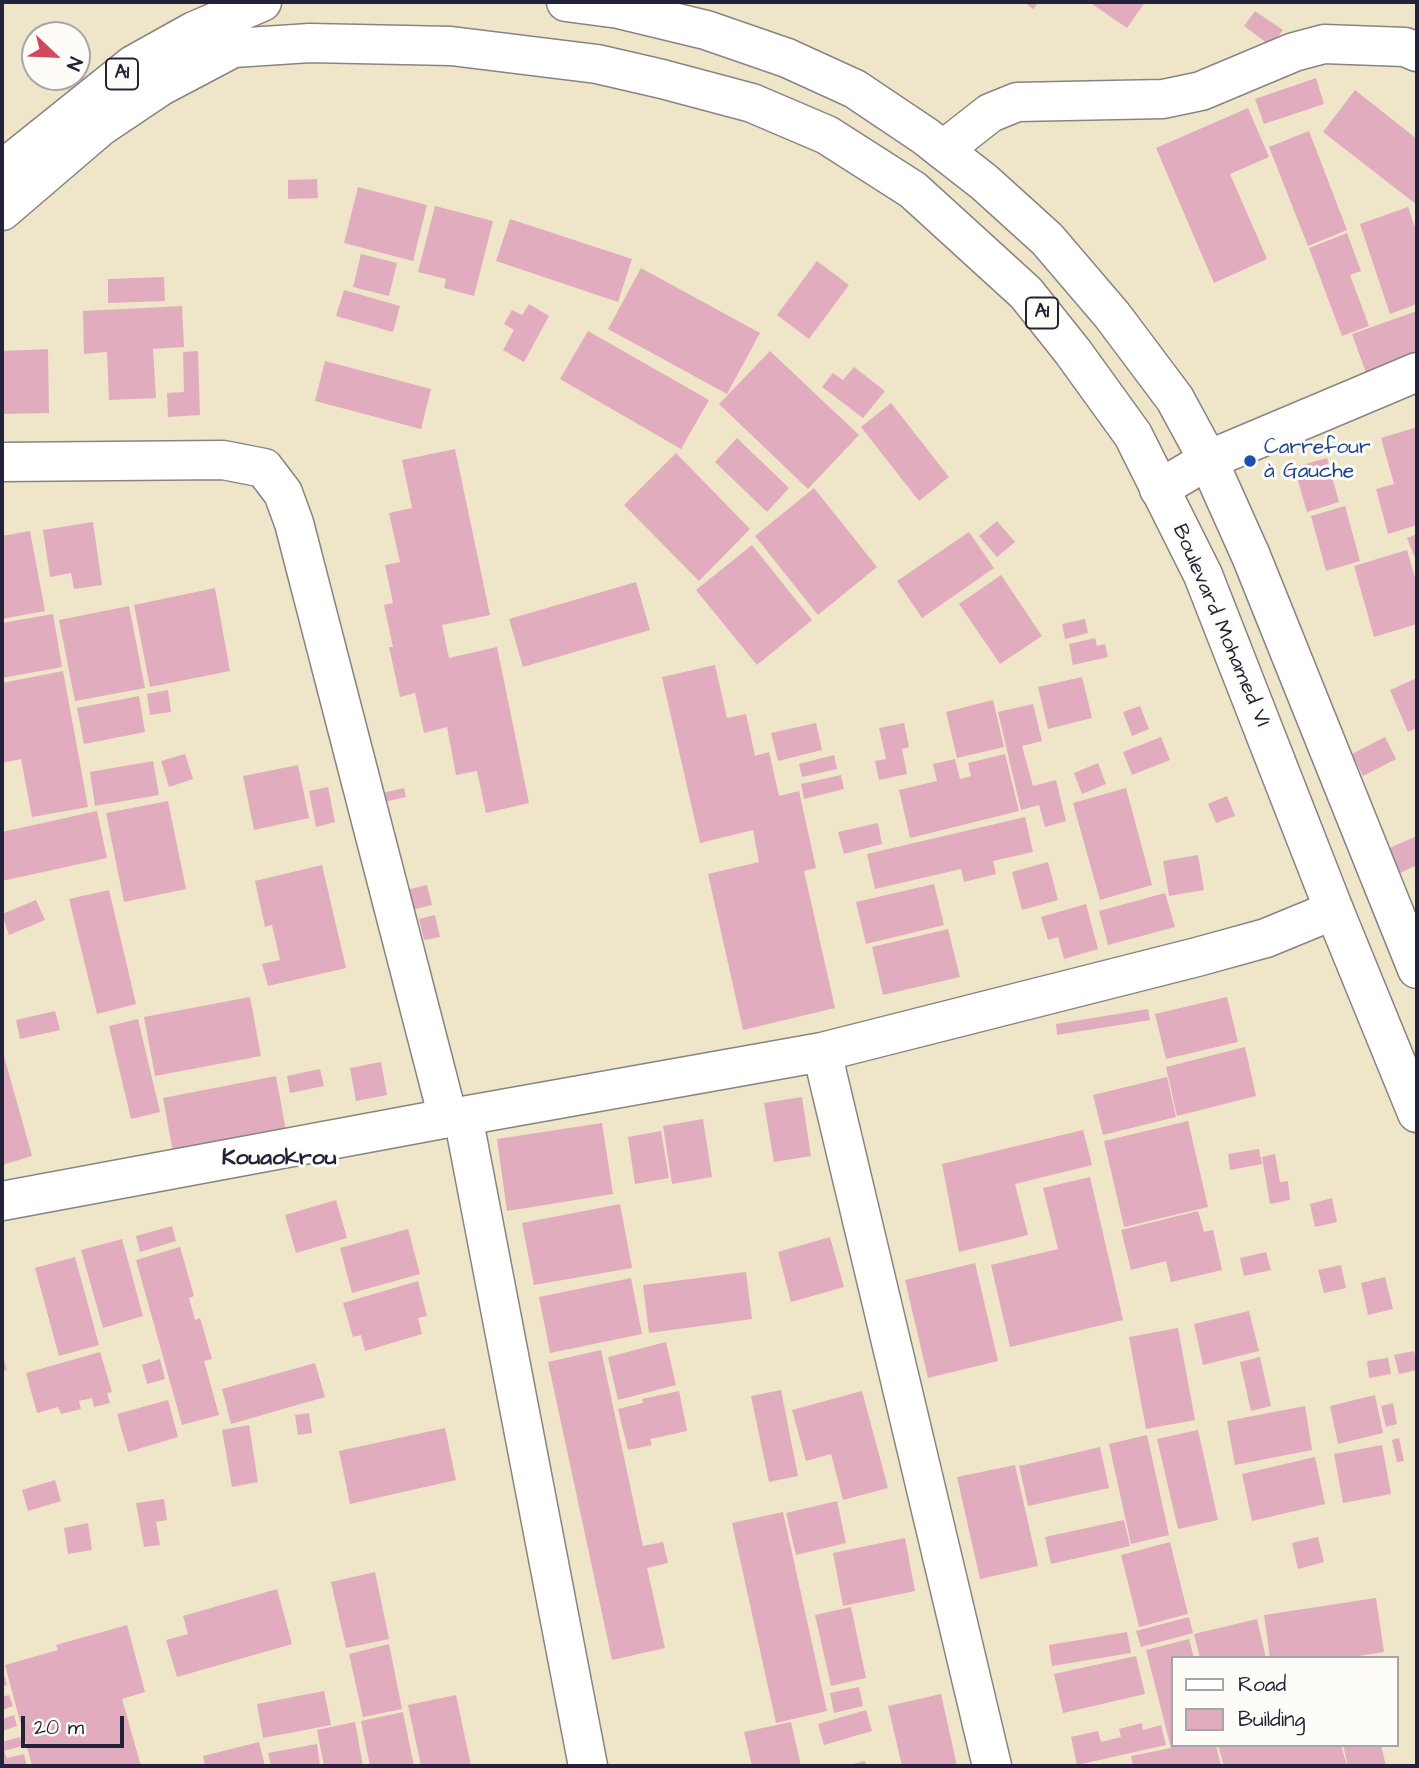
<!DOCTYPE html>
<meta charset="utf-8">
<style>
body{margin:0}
#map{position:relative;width:1419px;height:1768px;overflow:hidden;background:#efe5c8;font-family:"Architects Daughter",sans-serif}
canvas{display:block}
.frame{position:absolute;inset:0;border:4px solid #22223b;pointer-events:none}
.legend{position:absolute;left:1171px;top:1656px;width:228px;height:91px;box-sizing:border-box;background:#fdfcf7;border:2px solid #a5a5ac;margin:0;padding:9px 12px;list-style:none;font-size:21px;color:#22223b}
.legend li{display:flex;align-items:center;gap:14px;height:35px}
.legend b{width:35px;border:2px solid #a5a5ac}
.north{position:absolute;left:21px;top:21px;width:70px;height:70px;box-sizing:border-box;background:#fdfcf7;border:2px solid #a5a5ac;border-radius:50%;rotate:113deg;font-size:19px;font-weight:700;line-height:28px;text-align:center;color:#22223b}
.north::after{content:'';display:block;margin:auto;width:24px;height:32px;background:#d1495b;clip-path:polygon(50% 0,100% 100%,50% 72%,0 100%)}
.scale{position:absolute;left:21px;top:1716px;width:103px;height:32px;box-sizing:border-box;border:4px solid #22223b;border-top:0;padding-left:9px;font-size:21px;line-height:24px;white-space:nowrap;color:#22223b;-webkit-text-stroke:5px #fdfcf7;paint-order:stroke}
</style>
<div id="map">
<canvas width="1419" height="1768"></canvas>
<div class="frame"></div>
<ul class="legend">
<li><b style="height:9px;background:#fff"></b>Road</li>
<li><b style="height:19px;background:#e2acbf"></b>Building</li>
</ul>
<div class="north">N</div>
<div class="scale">20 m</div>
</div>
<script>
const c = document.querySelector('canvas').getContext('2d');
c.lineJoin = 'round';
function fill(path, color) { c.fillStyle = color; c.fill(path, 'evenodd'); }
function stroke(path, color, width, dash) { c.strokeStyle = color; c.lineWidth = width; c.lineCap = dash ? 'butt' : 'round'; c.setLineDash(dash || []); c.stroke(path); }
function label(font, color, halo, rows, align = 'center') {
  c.font = font + ' "Architects Daughter",sans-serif'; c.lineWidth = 6; c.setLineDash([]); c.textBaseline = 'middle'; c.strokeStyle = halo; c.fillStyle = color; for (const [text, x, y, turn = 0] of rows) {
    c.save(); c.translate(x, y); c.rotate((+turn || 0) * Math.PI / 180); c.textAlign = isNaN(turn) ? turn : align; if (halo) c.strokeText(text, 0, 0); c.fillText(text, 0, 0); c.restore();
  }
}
fill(new Path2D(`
 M1024,2H1039L1033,9Z
 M1089,2H1145L1127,28Z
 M1255,11L1283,30L1271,46L1244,26Z
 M1316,78L1324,104L1264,124L1255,99Z
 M1355,90L1417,139V205L1323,132Z
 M1248,108L1269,157L1230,174L1267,259L1214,283L1156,148Z
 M1309,131L1347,230L1308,246L1269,147Z
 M317,179L318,198L288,199V180Z
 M358,187L427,205L413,261L344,243Z
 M435,206L493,221L474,296L444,288L446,279L418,272Z
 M1408,207L1417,233V304L1390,314L1360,224Z
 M510,219L632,259L618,302L496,261Z
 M1347,233L1361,271L1350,275L1369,326L1342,336L1309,248Z
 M361,254L397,263L389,296L353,287Z
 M817,261L849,285L809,339L777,315Z
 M641,268L760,333L727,394L608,329Z
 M164,277L165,301L108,303V279Z
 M344,290L400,306L393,332L336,316Z
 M529,304L549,316L524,362L503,350L514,330L504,324L512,310L522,315Z
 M182,306L184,347L153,349L156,398L109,400L107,352L84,354L83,311Z
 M1417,311V363L1369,381L1352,334Z
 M588,331L709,400L681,449L560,379Z
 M48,349L49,413L2,414V351Z
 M198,351L200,415L168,417L167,393L184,392L183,352Z
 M770,351L859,435L808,489L719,404Z
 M325,361L431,389L421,429L315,401Z
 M854,367L885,391L863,418L822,387L833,373L843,380Z
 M891,403L949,477L919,501L861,427Z
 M1417,427V525L1388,534L1376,489L1394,484L1381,438Z
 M737,438L789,488L767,512L715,462Z
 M455,449L490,615L442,625L449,658L497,647L529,803L486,813L477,771L456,775L447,727L424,733L415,693L400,697L389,647H393L384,605L393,603L385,565L400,562L389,513L412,508L402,460Z
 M676,453L750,529L699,581L624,505Z
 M1327,458L1339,502L1307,512L1294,467Z
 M814,488L877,567L818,615L755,536Z
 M1345,506L1360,561L1326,571L1311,516Z
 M997,521L1015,542L997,557L979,536Z
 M93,522L102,585L74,589L71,573L50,577L43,530Z
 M30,531L45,611L2,619V536Z
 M969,532L994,568L922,618L897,581Z
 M1417,534V563L1407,538Z
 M752,545L812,620L757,665L696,590Z
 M1407,550L1417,585V624L1374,637L1354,566Z
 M1001,575L1042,636L1000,664L959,604Z
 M636,582L650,630L523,667L509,619Z
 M215,588L230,671L150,687L134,605Z
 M129,606L145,688L75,701L59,620Z
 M53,614L62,667L2,678V623Z
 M1085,619L1088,633L1065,639L1062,624Z
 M1095,638L1097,646L1105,644L1108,657L1073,665L1069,644Z
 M715,665L727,718L746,714L755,756L769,752L779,796L799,791L816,868L804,871L835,1008L743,1030L708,874L759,862L753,830L700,843L662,677Z
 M63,671L88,807L32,817L21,759L2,763V683Z
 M1082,677L1092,718L1048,729L1038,687Z
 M1417,678V728L1408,732L1390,690Z
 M168,690L171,712L150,715L147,694Z
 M139,696L145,732L84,744L77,708Z
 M993,700L1004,747L957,758L946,712Z
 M1033,704L1042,741L1022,746L1033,786L1056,780L1066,821L1045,827L1039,805L1021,810L998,712Z
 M1140,706L1149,729L1132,736L1123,712Z
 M816,723L822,750L778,761L771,733Z
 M904,723L909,747L902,749L907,774L879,780L875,761L886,759L879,728Z
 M1161,737L1170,760L1132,775L1123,752Z
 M1385,737L1396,759L1363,776L1352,754Z
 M185,754L193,779L169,787L161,761Z
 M1005,754L1019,811L910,838L899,790L937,781L933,764L955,759L960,779L971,776L968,763Z
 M834,755L837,769L802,777L799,764Z
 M153,761L159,795L95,806L90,772Z
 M1098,763L1106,784L1082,794L1074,773Z
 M298,765L309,818L254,830L243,776Z
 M841,775L844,789L804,799L801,784Z
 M328,787L335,822L316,827L309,791Z
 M404,788L406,797L384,802L382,793Z
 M1126,788L1152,885L1100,900L1073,803Z
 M1227,796L1235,816L1216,823L1208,804Z
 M168,801L186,889L124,902L106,813Z
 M97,811L107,858L2,881V832Z
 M1025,817L1033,852L993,861L996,874L964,882L961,869L875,889L867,854Z
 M878,823L882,844L844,854L838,832Z
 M1417,836V865L1400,873L1389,848Z
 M1198,855L1204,890L1169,896L1163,861Z
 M1048,862L1058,900L1022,910L1012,872Z
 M322,865L346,968L268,986L262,964L280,960L272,925L265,927L255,881Z
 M934,884L944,925L866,944L856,902Z
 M427,885L432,905L403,912L398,892Z
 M109,890L136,1004L97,1014L69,899Z
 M1165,893L1175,927L1108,945L1099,911Z
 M36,900L45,920L9,935L2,914Z
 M1086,904L1098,949L1064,959L1058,937L1048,940L1041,917Z
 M435,915L440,937L424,940L419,919Z
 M948,929L960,977L883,995L872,947Z
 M250,997L261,1056L155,1076L144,1017Z
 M1227,997L1238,1042L1166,1059L1155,1014Z
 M1148,1009L1150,1020L1057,1035L1056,1024Z
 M55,1011L60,1030L20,1039L16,1020Z
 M138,1019L160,1112L131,1119L109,1026Z
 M1245,1047L1256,1096L1177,1116L1166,1067Z
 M2,1049L32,1156L2,1165Z
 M381,1062L387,1095L356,1101L350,1068Z
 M320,1069L324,1086L290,1093L287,1076Z
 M276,1076L288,1142L175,1163L163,1098Z
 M1167,1077L1176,1117L1103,1135L1093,1095Z
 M802,1097L811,1156L774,1162L764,1103Z
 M703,1119L712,1177L672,1184L663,1126Z
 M1188,1121L1208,1207L1124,1227L1104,1141Z
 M602,1123L613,1194L507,1211L497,1139Z
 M1083,1130L1092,1165L1015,1184L1028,1235L959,1252L942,1164Z
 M661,1131L669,1178L635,1184L628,1137Z
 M1259,1149L1262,1164L1230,1170L1228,1154Z
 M1275,1154L1280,1182L1288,1181L1290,1200L1270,1204L1262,1157Z
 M1090,1177L1123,1320L1010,1347L991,1265L1058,1249L1043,1188Z
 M1332,1198L1337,1222L1315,1227L1310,1204Z
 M336,1200L347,1238L296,1253L285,1215Z
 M620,1204L632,1268L534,1285L522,1223Z
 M1198,1211L1204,1232L1213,1230L1222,1270L1171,1282L1166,1261L1131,1270L1121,1230Z
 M172,1226L176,1241L140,1252L136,1236Z
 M408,1229L420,1274L352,1293L340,1248Z
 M830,1237L844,1287L791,1302L778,1252Z
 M122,1239L143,1316L103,1328L81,1250Z
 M180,1247L194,1296L189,1298L195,1320L200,1318L212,1359L204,1361L219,1415L182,1425L136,1260Z
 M1266,1252L1271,1270L1244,1276L1240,1258Z
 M75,1257L99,1345L59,1356L35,1268Z
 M975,1263L998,1361L928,1378L905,1280Z
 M1341,1265L1346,1288L1324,1293L1318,1270Z
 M746,1272L752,1319L649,1333L643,1285Z
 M1385,1277L1393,1309L1368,1315L1361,1283Z
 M631,1278L642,1334L550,1353L539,1297Z
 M418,1281L427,1316L418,1318L422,1334L365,1351L361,1335L353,1337L343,1303Z
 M1249,1311L1259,1351L1203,1365L1194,1324Z
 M1178,1328L1195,1420L1146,1429L1129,1337Z
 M666,1342L676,1385L618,1400L608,1357Z
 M601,1350L643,1546L663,1542L668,1563L647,1568L665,1648L612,1660L548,1362Z
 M1414,1351L1417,1370L1399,1374L1394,1355Z
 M100,1352L112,1392L107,1393L110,1403L94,1407L92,1398L79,1401L81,1409L61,1414L58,1407L37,1413L26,1373Z
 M2,1353L7,1370L2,1371Z
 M1260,1357L1271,1406L1251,1411L1240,1362Z
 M1388,1358L1391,1374L1369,1378L1367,1361Z
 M160,1359L165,1379L147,1384L142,1365Z
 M315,1363L325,1397L231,1424L222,1389Z
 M781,1390L798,1476L769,1482L751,1396Z
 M679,1391L687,1431L650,1439L652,1445L628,1450L618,1409L643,1403L642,1399Z
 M862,1391L888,1488L843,1500L831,1454L806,1461L792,1410Z
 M1375,1395L1383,1433L1338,1444L1330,1406Z
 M168,1400L178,1437L128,1452L117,1414Z
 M1393,1403L1397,1424L1386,1427L1381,1406Z
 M1305,1406L1312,1450L1235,1465L1227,1421Z
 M309,1413L312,1433L298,1435L295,1415Z
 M249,1425L258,1482L232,1487L222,1430Z
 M445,1428L456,1480L350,1504L339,1451Z
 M1198,1430L1218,1520L1178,1529L1157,1439Z
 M1147,1435L1169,1535L1131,1544L1109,1444Z
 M1399,1438L1404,1461L1397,1462L1392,1440Z
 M1382,1445L1391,1494L1343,1503L1334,1454Z
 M1100,1447L1109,1488L1028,1506L1019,1466Z
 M1315,1457L1325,1504L1252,1521L1242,1474Z
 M1015,1465L1038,1566L980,1579L957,1477Z
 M55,1480L61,1501L28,1511L22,1490Z
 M164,1499L167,1520L156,1522L160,1545L144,1547L136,1503Z
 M837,1501L846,1543L796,1555L786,1513Z
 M783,1512L827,1711L776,1723L732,1523Z
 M1124,1520L1130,1546L1051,1564L1045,1537Z
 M88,1523L92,1550L68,1554L64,1528Z
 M1318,1537L1324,1562L1298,1569L1292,1543Z
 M905,1538L915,1591L843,1606L833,1553Z
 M1170,1542L1188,1614L1139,1627L1121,1555Z
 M375,1572L389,1639L346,1648L331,1582Z
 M277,1589L292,1644L177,1677L166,1640L188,1634L183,1616Z
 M1376,1598L1384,1652L1345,1658H1270L1264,1615Z
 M851,1607L866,1678L831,1686L815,1615Z
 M1189,1617L1193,1633L1141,1647L1136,1631Z
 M1257,1619L1266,1658H1200L1194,1634Z
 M127,1625L145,1692L122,1699L141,1766H32L5,1665L58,1650L56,1645Z
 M1127,1632L1131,1653L1052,1666L1049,1645Z
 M1189,1639L1194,1658H1172V1747L1216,1745L1221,1766H1133L1131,1756L1171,1748L1146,1650Z
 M389,1644L402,1709L363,1717L349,1654Z
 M1136,1656L1145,1694L1063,1713L1054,1674Z
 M2,1668L7,1685L2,1687Z
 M859,1687L863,1706L834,1713L830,1693Z
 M324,1691L331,1725L263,1738L257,1704Z
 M941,1694L957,1766H902L888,1706Z
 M9,1695L13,1706L2,1710V1697Z
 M456,1695L471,1766H421L408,1705Z
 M866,1710L872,1731L824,1745L818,1724Z
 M403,1712L414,1766H370L361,1721Z
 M14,1715L17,1726L2,1731V1719Z
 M355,1722L363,1766H324L317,1730Z
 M791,1722L801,1766H752L744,1732Z
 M1142,1723L1143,1730L1161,1725L1166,1745L1077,1765L1071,1737L1098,1731L1101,1742L1121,1737L1119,1729Z
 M20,1737L22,1746L4,1751L7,1758L24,1754L27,1766H2V1742Z
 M259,1742L265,1766H205L203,1756Z
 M317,1744L320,1766H271L268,1753Z
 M1218,1745H1341L1347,1766H1224Z
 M1343,1745H1381L1386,1766H1348Z
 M865,1761L866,1766H850L849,1765Z`), '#e2acbf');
const street = new Path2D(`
 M943,150L990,113L1017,102L1163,99L1201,91L1294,52L1324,44L1405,47L1417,52
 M2,462L223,460L264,468L283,493L294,523L448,1118L463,1116L588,1766
 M1159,489L1208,460L1417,372
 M822,1052L992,1766
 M463,1116L822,1052L1197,957L1266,938L1334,910
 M2,1201L448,1118`);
const primary = new Path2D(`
 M566,2L619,9L706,30L787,58L855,89L925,136L984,182L1047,239L1112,315L1175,399L1208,460L1251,556L1417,969
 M2,170L133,65L194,31L262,2
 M2,211L100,127L161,86L233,48L310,43L451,46L597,64L662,79L752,103L827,135L913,190L1026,293L1073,352L1133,435L1203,575L1334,910L1417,1113`);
stroke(street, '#888482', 41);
stroke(primary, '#888482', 41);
stroke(street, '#fff', 38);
stroke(primary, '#fff', 38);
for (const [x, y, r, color] of [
 [1250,461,7,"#1a4fb4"]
]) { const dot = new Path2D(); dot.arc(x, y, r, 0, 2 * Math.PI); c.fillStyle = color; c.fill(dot); stroke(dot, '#fdfcf7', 2.5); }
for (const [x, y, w] of [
 [122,74,32],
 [1042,313,32]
]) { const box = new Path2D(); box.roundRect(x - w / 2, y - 15.5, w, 31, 5); c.fillStyle = '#fdfcf7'; c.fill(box); stroke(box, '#22223b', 2); }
label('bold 19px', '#22223b', null, [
 ["A1",122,74],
 ["A1",1042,313]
]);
label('21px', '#164399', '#fdfcf7', [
 ["Carrefour",1264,449],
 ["à Gauche",1264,473]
], 'left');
label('21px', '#22223b', '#fdfcf7', [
 ["Boulevard Mohamed VI",1220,626,67]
]);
label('bold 23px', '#22223b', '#fdfcf7', [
 ["Kouaokrou",279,1159]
]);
</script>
